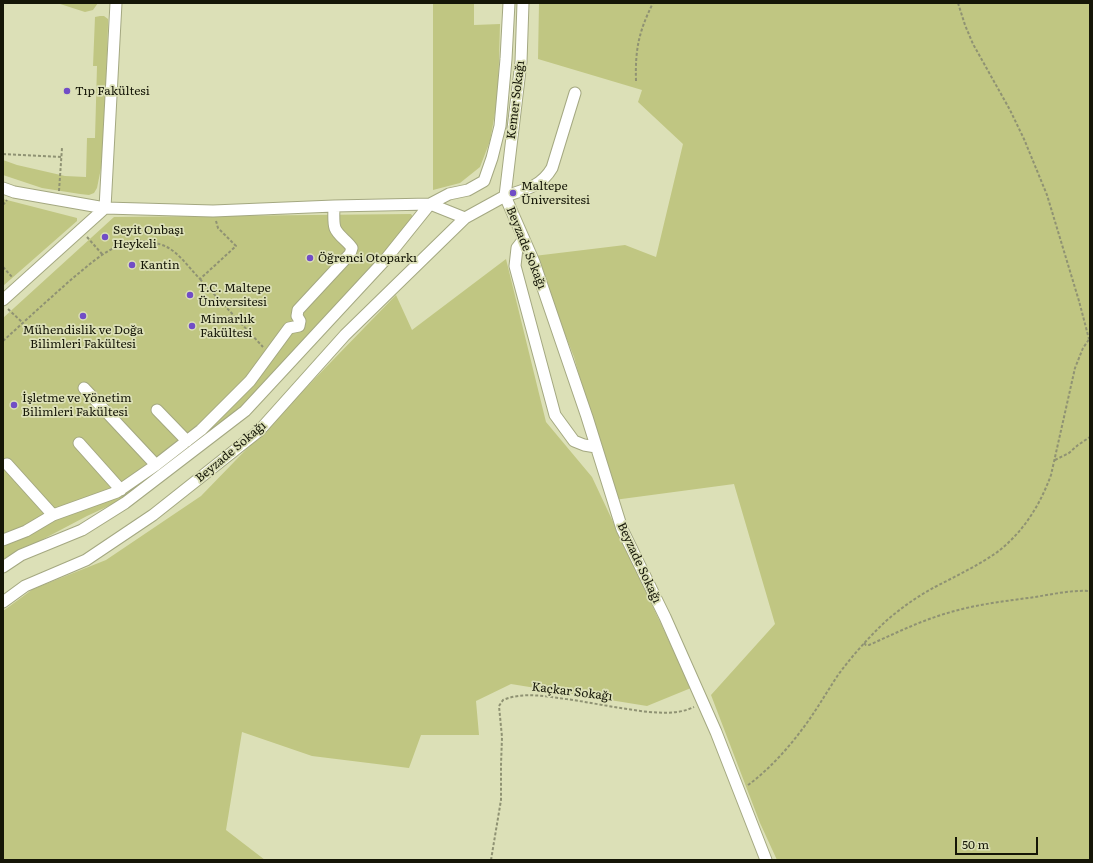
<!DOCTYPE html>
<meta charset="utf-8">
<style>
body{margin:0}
#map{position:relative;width:1093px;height:863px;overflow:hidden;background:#dce0b7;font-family:Literata,serif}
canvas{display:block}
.frame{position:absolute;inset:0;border:4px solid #151607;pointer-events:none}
.scale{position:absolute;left:955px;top:837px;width:83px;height:18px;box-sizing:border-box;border:2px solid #151607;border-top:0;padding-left:5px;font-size:12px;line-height:14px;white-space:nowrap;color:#151607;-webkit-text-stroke:3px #dce0b7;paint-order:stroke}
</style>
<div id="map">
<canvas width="1093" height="863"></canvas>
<div class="frame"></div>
<div class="scale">50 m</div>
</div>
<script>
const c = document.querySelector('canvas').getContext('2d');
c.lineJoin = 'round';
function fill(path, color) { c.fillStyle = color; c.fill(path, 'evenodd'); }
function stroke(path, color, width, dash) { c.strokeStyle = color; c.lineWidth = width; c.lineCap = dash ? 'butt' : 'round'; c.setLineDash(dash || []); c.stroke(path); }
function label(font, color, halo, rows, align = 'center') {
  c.font = font + ' Literata,serif'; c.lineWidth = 3.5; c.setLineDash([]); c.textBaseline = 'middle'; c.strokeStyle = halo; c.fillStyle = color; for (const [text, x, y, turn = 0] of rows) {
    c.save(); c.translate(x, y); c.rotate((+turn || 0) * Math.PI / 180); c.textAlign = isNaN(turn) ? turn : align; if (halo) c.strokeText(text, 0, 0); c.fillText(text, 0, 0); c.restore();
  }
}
fill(new Path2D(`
 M57,3H98L93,10L85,12Z
 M433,3H474V25L500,24L498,96L490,141L480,167L460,183L433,190Z
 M539,3H1090V860H777L760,823L711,695L775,624L734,484L614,500L574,357L534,256L625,245L656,257L683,144L638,102L642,90L538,59Z
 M100,16H104L108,19V25L105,111L102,163L97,188L94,193L89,195L80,194L42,188L3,175V160L17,165L65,176L86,177L87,138H95L97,66H93L95,17Z
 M3,199L77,218V221L3,286Z
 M411,214L414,218L365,275L230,419L115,503L87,516L32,545L3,564V318L114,217Z
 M506,259L546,422L592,477L691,688L647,706L511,684L476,701L479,735H421L409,768L312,756L242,732L226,830L265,860H3V611L33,589L106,560L201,496L396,295L412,330Z`), '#c0c682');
const minor = new Path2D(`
 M523,3L521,62L505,196C524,190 541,187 552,168L575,93
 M3,188L14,192L105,208L213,211L334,206L430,204L465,218
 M524,239L517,248L515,266L555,415L574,441L584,445L596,447
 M3,300L105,208L116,3
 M84,388L156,465
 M157,410L187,441
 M79,443L121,490
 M7,464L53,515
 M3,540L26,531L53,515L117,492L156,465L201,430L250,381L289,328L299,326L300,321L297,316L298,310L350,254L352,248C348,241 338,236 335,228C333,222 334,212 334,206
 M3,567L21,555L82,530L125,503L245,411L385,260L430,204L449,194L468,190L484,181L492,158L500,126L506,59L509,3
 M3,602L25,586L86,560L153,515L259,431L345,335L465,218L505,196L534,262L587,417L622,529L665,617L716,732L766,860`);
stroke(minor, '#a4a881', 13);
stroke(new Path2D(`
 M958,3L965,25L973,44L1010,110L1024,139L1047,195L1079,301L1089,339
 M636,81C635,49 639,31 653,3
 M3,154L61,157
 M59,191L62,148
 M3,205L7,200
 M87,237L102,254
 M3,267L12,277
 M200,279L263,347
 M8,309L23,323
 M3,341C26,320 49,299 73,278C90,264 107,248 129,242C141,239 156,242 167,247C180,254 190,269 200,279L236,246L218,228L216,221
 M1055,460L1069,453L1078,445L1090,437
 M864,643L866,645H869C896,633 922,620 951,612C978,604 1007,601 1035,597C1053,594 1072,590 1090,591
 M748,785C774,766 798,737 815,711C823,699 830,687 838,675C852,656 868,638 886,621C901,608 918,596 935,587C956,576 977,566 996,553C1023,533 1040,505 1051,475L1075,368L1083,348L1090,338
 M491,860L501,800V765L502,737L499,706L503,700C525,691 549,697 573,700C598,704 623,709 649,712C665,713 679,714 694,707`), '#8f9273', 2, [3, 2]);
stroke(minor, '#fff', 11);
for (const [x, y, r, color] of [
 [67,91,4,"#714dc6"],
 [513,193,4,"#714dc6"],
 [105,237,4,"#714dc6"],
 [310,258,4,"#714dc6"],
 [132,265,4,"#714dc6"],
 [190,295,4,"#714dc6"],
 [83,316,4,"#714dc6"],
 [192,326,4,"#714dc6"],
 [14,405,4,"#714dc6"]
]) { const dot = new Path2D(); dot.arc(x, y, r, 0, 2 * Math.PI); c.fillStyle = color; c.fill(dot); stroke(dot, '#dce0b7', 1.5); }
label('12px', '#151607', '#dce0b7', [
 ["Tıp Fakültesi",75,91],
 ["Maltepe",521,186],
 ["Üniversitesi",521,200],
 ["Seyit Onbaşı",113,230],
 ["Heykeli",113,244],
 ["Öğrenci Otoparkı",318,258],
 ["Kantin",140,265],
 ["T.C. Maltepe",198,288],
 ["Üniversitesi",198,302],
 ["Mimarlık",200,319],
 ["Fakültesi",200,333],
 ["Mühendislik ve Doğa",83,330,"center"],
 ["Bilimleri Fakültesi",83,344,"center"],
 ["İşletme ve Yönetim",22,398],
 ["Bilimleri Fakültesi",22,412]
], 'left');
label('12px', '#151607', '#dce0b7', [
 ["Kemer Sokağı",516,100,-83],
 ["Beyzade Sokağı",526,248,68],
 ["Beyzade Sokağı",231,452,-40],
 ["Beyzade Sokağı",639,563,65],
 ["Kaçkar Sokağı",572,692,7]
]);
</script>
